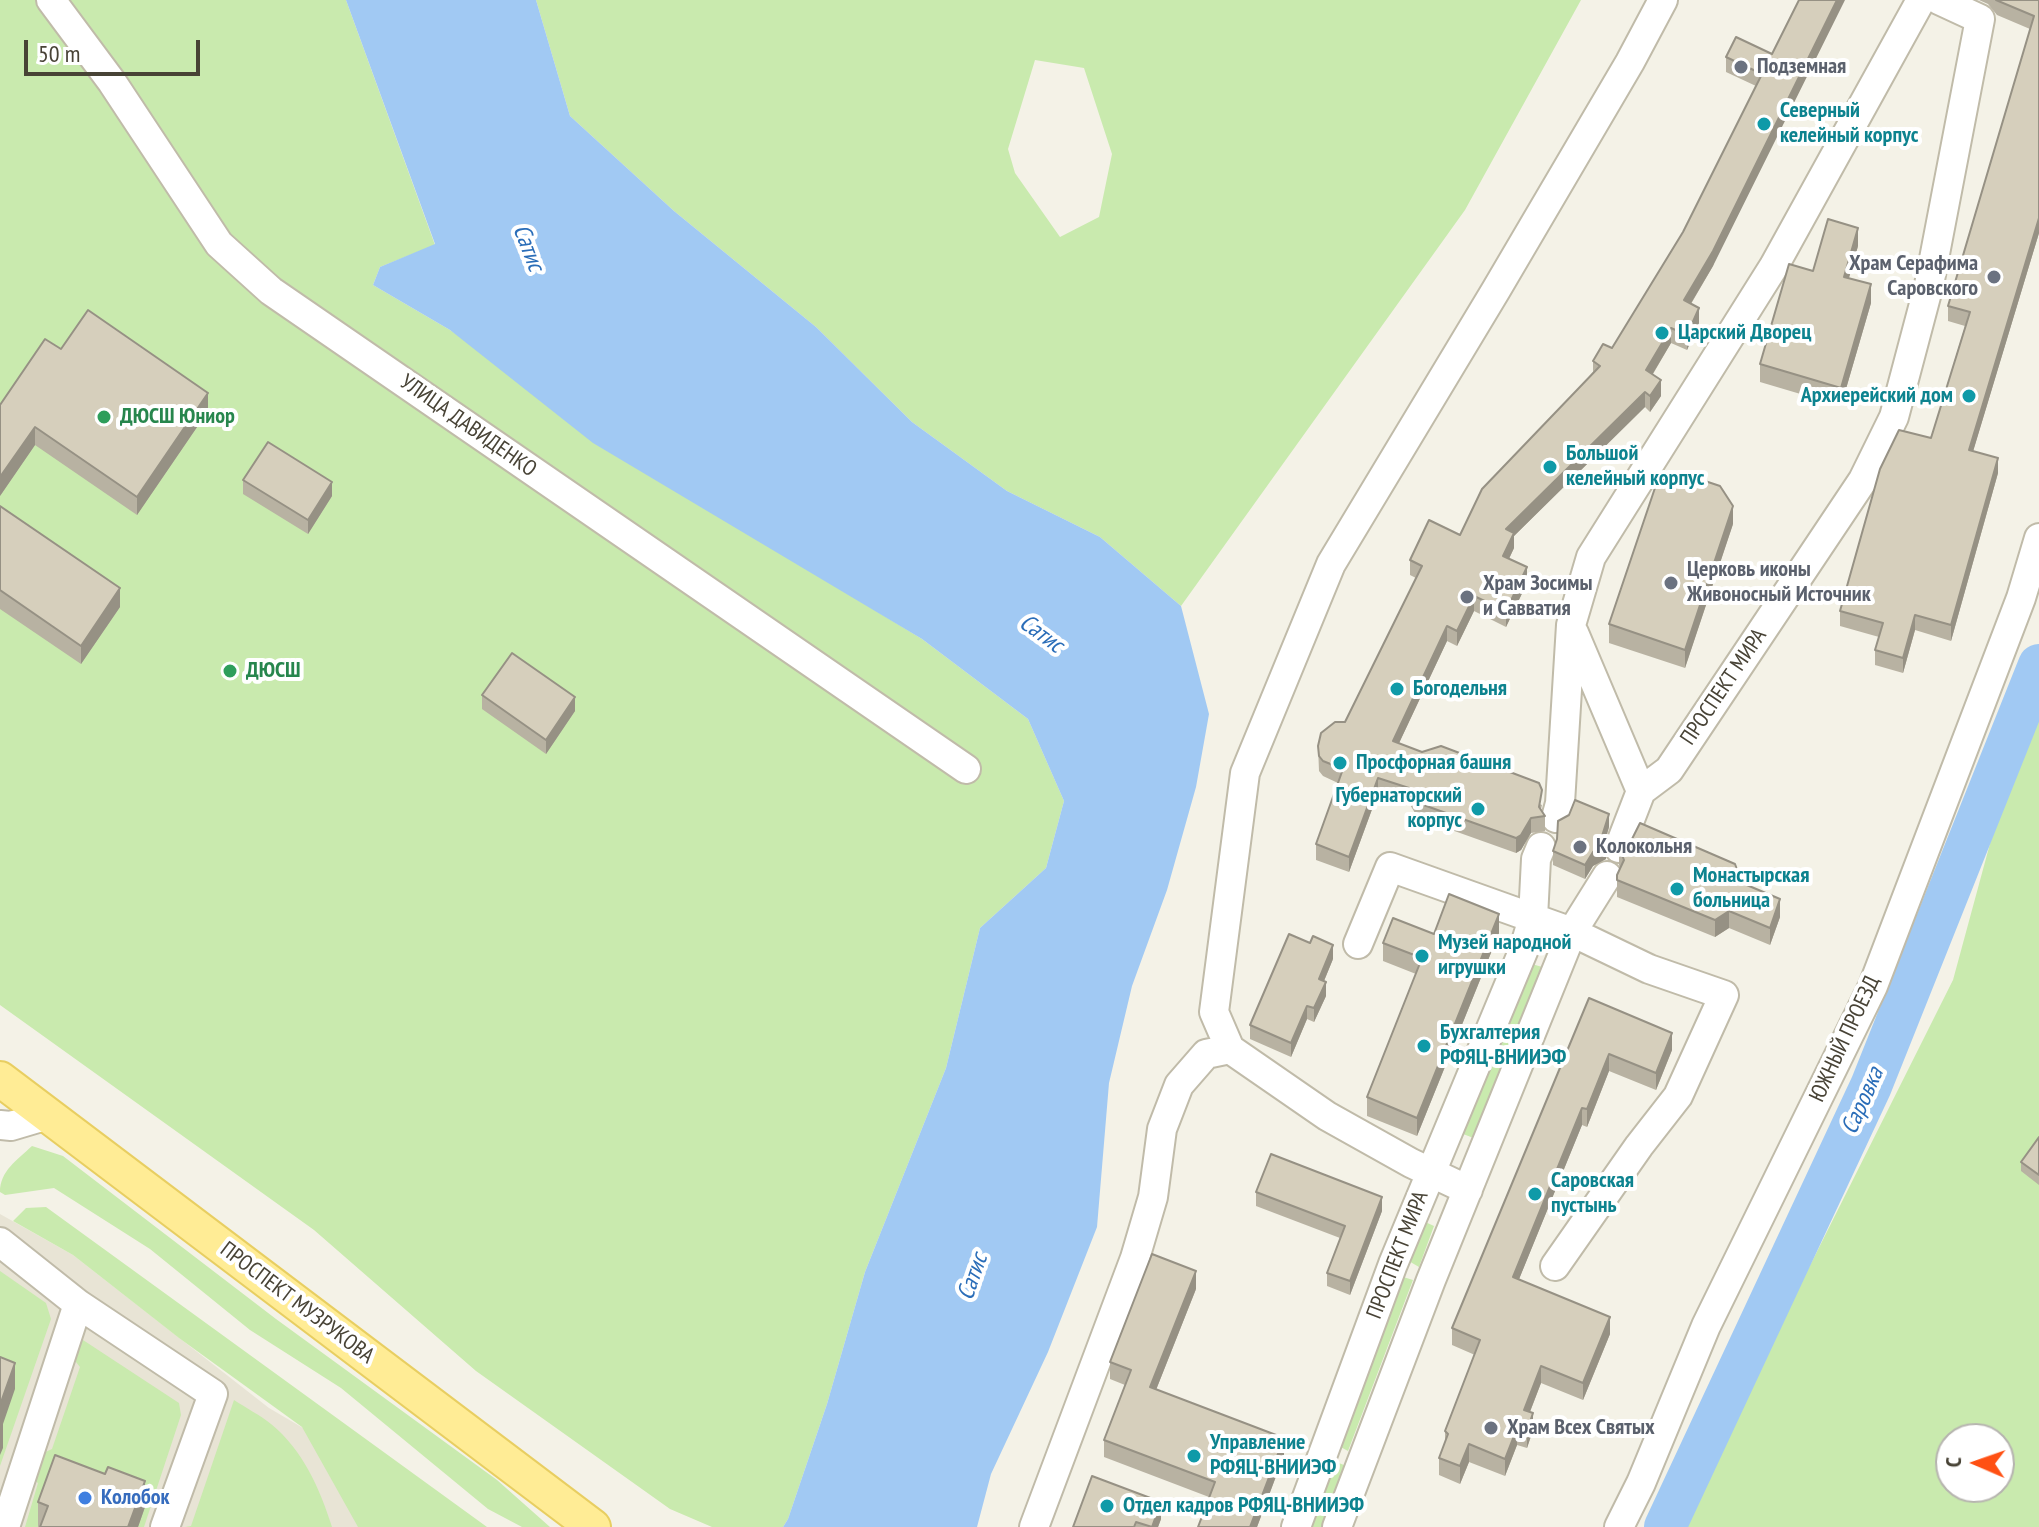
<!DOCTYPE html>
<meta charset="utf-8">
<style>
body{margin:0}
#map{position:relative;width:2039px;height:1527px;overflow:hidden;background:#f4f2e7;font-family:"PT Sans Narrow",sans-serif}
canvas{display:block}
.north{position:absolute;left:1935px;top:1423px;width:80px;height:80px;box-sizing:border-box;background:#fff;border:2px solid #b6b4af;border-radius:50%;rotate:272deg;font-size:22px;font-weight:700;line-height:32px;text-align:center;color:#484336}
.north::after{content:'';display:block;margin:auto;width:28px;height:36px;background:#ff5013;clip-path:polygon(50% 0,100% 100%,50% 72%,0 100%)}
.scale{position:absolute;left:24px;top:40px;width:176px;height:36px;box-sizing:border-box;border:4px solid #484336;border-top:0;padding-left:10px;font-size:24px;line-height:28px;white-space:nowrap;color:#484336;-webkit-text-stroke:6px #fff;paint-order:stroke}
</style>
<div id="map">
<canvas width="2039" height="1527"></canvas>
<div class="north">С</div>
<div class="scale">50 m</div>
</div>
<script>
const c = document.querySelector('canvas').getContext('2d');
c.lineJoin = 'round';
function fill(path, color) { c.fillStyle = color; c.fill(path, 'evenodd'); }
function stroke(path, color, width, dash) { c.strokeStyle = color; c.lineWidth = width; c.lineCap = dash ? 'butt' : 'round'; c.setLineDash(dash || []); c.stroke(path); }
function label(font, color, halo, rows, align = 'center') {
  c.font = font + ' "PT Sans Narrow",sans-serif'; c.lineWidth = 8; c.setLineDash([]); c.textBaseline = 'middle'; c.strokeStyle = halo; c.fillStyle = color; for (const [text, x, y, turn = 0] of rows) {
    c.save(); c.translate(x, y); c.rotate((+turn || 0) * Math.PI / 180); c.textAlign = isNaN(turn) ? turn : align; if (halo) c.strokeText(text, 0, 0); c.fillText(text, 0, 0); c.restore();
  }
}
fill(new Path2D(`
 M0,1214L73,1255L269,1408L458,1519L464,1527H0Z`), '#e8e4d5');
fill(new Path2D(`
 M0,0H346L435,245L380,267L373,285L450,330L819,576L922,639L1028,719L1064,801L1046,868L980,928L946,1068L865,1272L827,1404L788,1519L783,1527H712L670,1509L476,1371L314,1230L0,1005Z
 M536,0H1581L1465,210L1181,606L1100,537L1007,491L912,422L816,327L674,211L570,116ZM1035,60L1084,68L1112,154L1099,217L1060,237L1015,173L1008,149Z
 M2039,663V1527H1679L1953,980ZM1951,1439H1999V1487H1951Z
 M1528,963L1546,968L1476,1139L1458,1132Z
 M32,1146L63,1156L276,1319L497,1480L550,1527H522L488,1509L341,1388L250,1330L150,1249L54,1188L5,1195L0,1192C0,1171 17,1160 32,1146Z
 M46,1207L487,1527H358L302,1427L179,1338L73,1255L13,1221L26,1208Z
 M1423,1221L1434,1226L1419,1267L1407,1260Z
 M0,1271L46,1303L51,1319L0,1466Z
 M1400,1276L1413,1280L1348,1451L1335,1444Z
 M83,1340L179,1403L181,1415L144,1527H25L38,1483L32,1479L39,1455L52,1449L80,1367L68,1352L74,1342Z
 M234,1400C246,1408 260,1415 271,1424C303,1450 320,1489 332,1527H185L191,1526Z
 M1331,1460L1344,1465L1321,1527H1306Z`), '#c9eaae');
fill(new Path2D(`
 M346,0H536L570,116L674,211L816,327L912,422L1007,491L1100,537L1181,606L1209,714L1196,787L1167,890L1132,986L1109,1083L1097,1227L1048,1352L991,1474L977,1527H783L788,1519L827,1404L865,1272L946,1068L980,928L1046,868L1064,801L1028,719L922,639L593,443L450,330L373,285L380,267L435,244Z`), '#a1c9f3');
stroke(new Path2D(`
 M1665,1527L1871,1086L2039,665`), '#a1c9f3', 42);
const minor = new Path2D(`
 M51,0L112,82L219,244L271,291L966,769
 M1574,633L1641,791
 M1556,818L1560,803L1571,625L1591,557L1774,266L1921,0
 M1619,848L1641,791L1669,770L1863,480L1894,417L1929,285L1980,19L1939,0
 M1358,944L1390,867L1572,932L1649,969L1724,995L1678,1096L1639,1146L1555,1266
 M0,1125L11,1126L48,1115
 M1468,1190L1411,1163L1327,1116L1230,1049L1214,1012L1245,773L1331,564L1496,290L1630,62L1663,0
 M0,1242L78,1304L213,1394L165,1527
 M5,1527L78,1304
 M1034,1527L1135,1258L1153,1197L1162,1129L1179,1085L1206,1054L1230,1049
 M1296,1527L1393,1264L1524,949L1533,918L1536,859L1541,847
 M1337,1527L1431,1280L1572,932L1607,876
 M1619,1527L1641,1483L1706,1326L1873,986L2021,598L2039,538`);
const major = new Path2D(`
 M0,1079L593,1527`);
stroke(minor, '#c0bba9', 32);
stroke(major, '#e8ce61', 38);
stroke(minor, '#fff', 28);
stroke(major, '#ffec95', 34);
fill(new Path2D(`
 M1979,0H2039V233L1973,451L1998,473L1951,641L1915,630L1903,673L1875,665V650L1879,637L1840,626V611L1931,438L1965,326L1948,321V306L2030,29L1997,15L1988,4Z
 M1772,54L1713,266L1691,304L1699,323L1687,350L1671,343L1653,374L1661,396L1650,412L1645,407L1514,536V548L1509,559L1527,583L1506,627L1474,611L1457,646L1447,641L1399,743L1542,805L1541,809L1545,816V831L1531,833L1521,850L1516,853L1418,818L1409,803L1378,793L1349,872L1316,860V844L1338,783L1323,776L1319,771L1318,746L1345,722L1416,578L1410,575V560L1460,535L1593,372V361L1612,348L1683,232L1756,86L1726,72V57Z
 M1858,246L1849,278L1871,303L1841,406L1760,382V364L1813,271Z
 M61,349L208,411L137,515L35,445L0,496Z
 M243,480L332,496L308,534L243,494Z
 M0,506L120,607L81,664L0,609Z
 M1733,524L1685,668L1609,643V624Z
 M482,695L575,711L546,754L482,709Z
 M1609,827L1605,841L1606,859L1593,866L1585,879L1553,865V849Z
 M1619,847L1742,883L1780,917L1770,945L1729,928L1715,937L1617,897V875L1620,868L1619,865Z
 M1499,933L1417,1136L1367,1116V1097L1416,974L1383,961V943L1434,934Z
 M1333,959L1324,981L1326,996L1314,1022L1307,1019L1291,1057L1250,1039V1025Z
 M1589,998L1672,1050L1656,1090L1609,1071L1587,1127L1582,1125L1519,1279L1610,1334L1583,1400L1541,1383L1530,1412L1533,1430L1527,1448L1517,1445L1505,1476L1469,1462L1460,1484L1439,1475V1458L1445,1442V1431L1475,1355L1452,1345V1328Z
 M2039,1137V1185L2021,1171V1162Z
 M1256,1192L1382,1211L1350,1295L1327,1286V1273L1340,1238L1256,1206Z
 M1196,1289L1156,1390L1284,1455L1257,1527H1198L1209,1497L1104,1457V1440L1125,1385L1110,1379V1362Z
 M38,1502L145,1507L138,1527H38Z
 M1161,1519L1158,1527H1073Z`), '#b8b2a2');
fill(new Path2D(`
 M1837,0H1845L1713,266L1684,315V300Z
 M2039,218V233L1969,465V450Z
 M1858,228V246L1844,295V277Z
 M1871,284V303L1841,406V388Z
 M1699,308V323L1687,350V335Z
 M1671,328V343L1646,385V370Z
 M1661,380V396L1650,412V396Z
 M1645,392V407L1514,536V548L1503,571V556L1506,529Z
 M208,393V411L137,515V497Z
 M35,427V445L0,496V477Z
 M1998,458V473L1951,641V625Z
 M332,482V496L308,534V520Z
 M1733,506V524L1685,668V650Z
 M1527,567V583L1506,627V611Z
 M120,588V607L81,664V646Z
 M1474,596V611L1457,646V631Z
 M1915,615V630L1903,673V658Z
 M1447,626V641L1393,756V741Z
 M575,697V711L546,754V740Z
 M1378,778V793L1349,872V857Z
 M1609,814V827L1603,847L1606,845V859L1593,866L1585,879V865L1602,836Z
 M1531,818V833L1521,850L1516,853V838Z
 M1780,899V917L1770,945V928Z
 M1729,911V928L1715,937V920Z
 M1499,914V933L1417,1136V1118Z
 M1333,945V959L1319,993V979Z
 M1326,982V996L1314,1022V1008Z
 M1307,1006V1019L1291,1057V1043Z
 M1672,1033V1050L1656,1090V1073Z
 M1609,1054V1071L1587,1127V1109Z
 M1582,1108V1125L1513,1294V1277Z
 M1382,1197V1211L1350,1295V1281Z
 M1196,1271V1289L1150,1405V1387Z
 M1610,1317V1334L1583,1400V1383Z
 M15,1363V1389L3,1424V1448L0,1455V1405Z
 M1541,1366V1383L1524,1427V1410Z
 M1533,1413V1430L1527,1448V1431Z
 M1517,1428V1445L1505,1476V1459Z
 M1284,1438V1455L1257,1527H1250Z
 M1469,1444V1462L1460,1484V1466Z
 M145,1481V1507L138,1527H128Z
 M1161,1502V1519L1158,1527H1152Z`), '#969184');
const building = new Path2D(`
 M1799,0H1837L1713,251L1684,300L1699,308L1687,335L1671,328L1646,370L1661,380L1650,396L1645,392L1506,529L1514,533L1503,556L1527,567L1506,611L1474,596L1457,631L1447,626L1393,741L1422,752L1441,746L1539,783L1542,790L1539,807L1545,816L1531,818L1521,835L1516,838L1418,803L1409,788L1378,778L1349,857L1316,844L1343,769L1323,761L1319,756L1318,746L1321,733L1335,722H1345L1422,566L1410,560L1429,520L1460,535L1482,489L1600,366L1593,361L1603,344L1612,348L1683,232L1762,74L1726,57L1736,37L1772,54Z
 M1996,0H2039V218L1969,450L1998,458L1951,625L1915,615L1903,658L1875,650L1883,623L1840,611L1880,469L1899,430L1931,438L1970,312L1948,306L2034,16Z
 M1828,219L1858,228L1844,277L1871,284L1841,388L1760,364L1789,264L1813,271Z
 M88,310L208,393L137,497L35,427L0,477V405L45,339L61,349Z
 M268,442L332,482L308,520L243,480Z
 M1684,474L1720,486L1733,506L1685,650L1609,624L1657,482Z
 M0,506L120,588L81,646L0,590Z
 M512,653L575,697L546,740L482,695Z
 M1575,800L1609,814L1602,836L1606,845L1593,852L1585,865L1553,851L1557,839L1558,821L1569,815Z
 M1640,823L1735,864L1742,883L1780,899L1770,928L1729,911L1715,920L1617,880V875L1624,860L1619,847L1630,843Z
 M1449,894L1499,914L1417,1118L1367,1097L1422,958L1383,943L1393,918L1434,934Z
 M1289,934L1310,943L1313,936L1333,945L1319,979L1326,982L1314,1008L1307,1006L1291,1043L1250,1025Z
 M1589,998L1672,1033L1656,1073L1609,1054L1587,1109L1582,1108L1513,1277L1610,1317L1583,1383L1541,1366L1524,1410L1533,1413L1527,1431L1517,1428L1505,1459L1469,1444L1460,1466L1439,1458L1448,1434L1445,1431L1480,1340L1452,1328Z
 M2039,1137V1175L2021,1162Z
 M1271,1154L1382,1197L1350,1281L1327,1273L1345,1226L1256,1192Z
 M1152,1254L1196,1271L1150,1387L1284,1438L1250,1527H1198L1215,1482L1104,1440L1131,1370L1110,1362Z
 M0,1357L15,1363L0,1405Z
 M55,1455L105,1474L108,1467L145,1481L128,1527H40L48,1506L38,1502Z
 M1092,1476L1161,1502L1152,1527L1136,1522L1134,1527H1073Z`);
fill(building, '#d6cfbc');
stroke(building, '#969184', 2);
for (const [x, y, r, color] of [
 [1741,67,8,"#6b7280"],
 [1764,124,8,"#0f9aa8"],
 [1994,277,8,"#6b7280"],
 [1662,333,8,"#0f9aa8"],
 [1969,396,8,"#0f9aa8"],
 [104,417,8,"#2e9e5b"],
 [1550,467,8,"#0f9aa8"],
 [1671,583,8,"#6b7280"],
 [1467,597,8,"#6b7280"],
 [230,671,8,"#2e9e5b"],
 [1397,689,8,"#0f9aa8"],
 [1340,763,8,"#0f9aa8"],
 [1478,809,8,"#0f9aa8"],
 [1580,847,8,"#6b7280"],
 [1677,889,8,"#0f9aa8"],
 [1422,956,8,"#0f9aa8"],
 [1424,1046,8,"#0f9aa8"],
 [1535,1194,8,"#0f9aa8"],
 [1491,1428,8,"#6b7280"],
 [1194,1456,8,"#0f9aa8"],
 [85,1498,8,"#3f7fe0"],
 [1107,1506,8,"#0f9aa8"]
]) { const dot = new Path2D(); dot.arc(x, y, r, 0, 2 * Math.PI); c.fillStyle = color; c.fill(dot); stroke(dot, '#fff', 3); }
label('bold 22px', '#5b616d', '#fff', [
 ["Подземная",1757,67],
 ["Храм Серафима",1978,264,"right"],
 ["Саровского",1978,289,"right"],
 ["Церковь иконы",1687,570],
 ["Живоносный Источник",1687,595],
 ["Храм Зосимы",1483,584],
 ["и Савватия",1483,609],
 ["Колокольня",1596,847],
 ["Храм Всех Святых",1507,1428]
], 'left');
label('bold 22px', '#0d838f', '#fff', [
 ["Северный",1780,111],
 ["келейный корпус",1780,136],
 ["Царский Дворец",1678,333],
 ["Архиерейский дом",1953,396,"right"],
 ["Большой",1566,454],
 ["келейный корпус",1566,479],
 ["Богодельня",1413,689],
 ["Просфорная башня",1356,763],
 ["Губернаторский",1462,796,"right"],
 ["корпус",1462,821,"right"],
 ["Монастырская",1693,876],
 ["больница",1693,901],
 ["Музей народной",1438,943],
 ["игрушки",1438,968],
 ["Бухгалтерия",1440,1033],
 ["РФЯЦ-ВНИИЭФ",1440,1058],
 ["Саровская",1551,1181],
 ["пустынь",1551,1206],
 ["Управление",1210,1443],
 ["РФЯЦ-ВНИИЭФ",1210,1468],
 ["Отдел кадров РФЯЦ-ВНИИЭФ",1123,1506]
], 'left');
label('bold 22px', '#27864d', '#fff', [
 ["ДЮСШ Юниор",120,417],
 ["ДЮСШ",246,671]
], 'left');
label('22px', '#484336', '#fff', [
 ["УЛИЦА ДАВИДЕНКО",468,426,35],
 ["ПРОСПЕКТ МИРА",1724,687,-56],
 ["ЮЖНЫЙ ПРОЕЗД",1845,1039,-65],
 ["ПРОСПЕКТ МИРА",1398,1255,-69],
 ["ПРОСПЕКТ МУЗРУКОВА",297,1303,37]
]);
label('bold 22px', '#366cbe', '#fff', [
 ["Колобок",101,1498]
], 'left');
label('italic 24px', '#2a6db8', '#fff', [
 ["Сатис",528,248,69],
 ["Сатис",1041,634,36],
 ["Саровка",1863,1101,-66],
 ["Сатис",973,1277,-71]
]);
</script>
